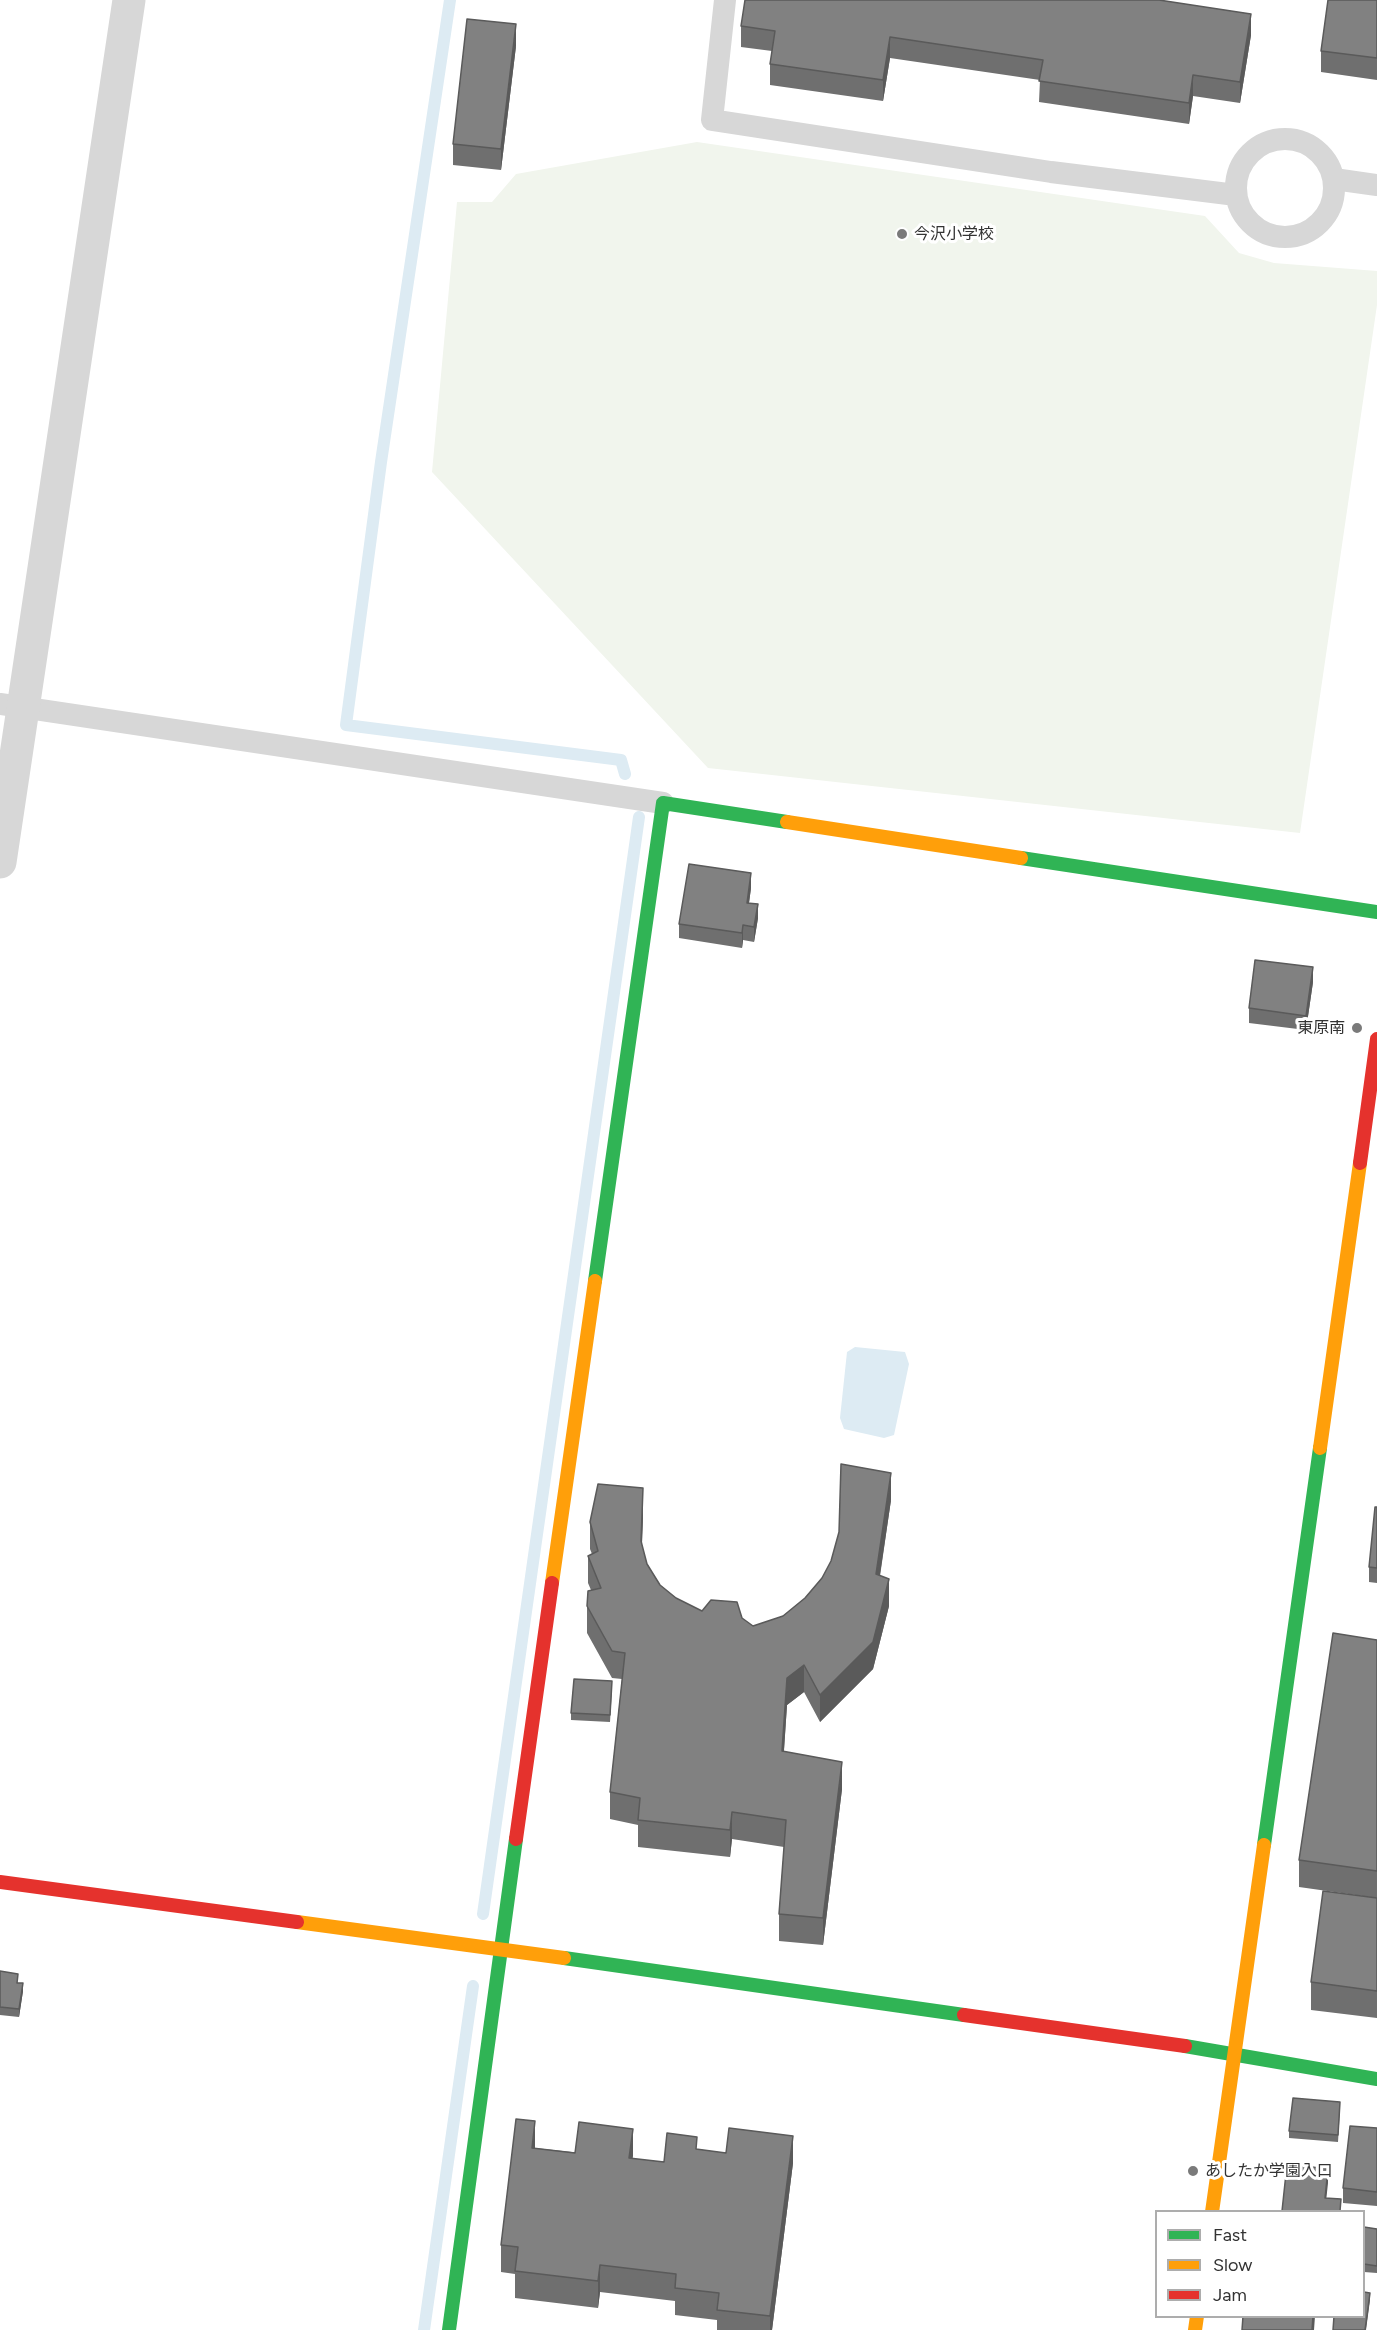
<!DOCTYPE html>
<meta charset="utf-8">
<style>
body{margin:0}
#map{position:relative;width:1377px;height:2330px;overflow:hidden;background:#fff;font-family:Figtree,sans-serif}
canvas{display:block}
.legend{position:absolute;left:1155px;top:2210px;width:210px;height:108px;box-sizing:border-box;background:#fff;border:2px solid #adadad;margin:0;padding:8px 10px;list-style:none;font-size:18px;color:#333}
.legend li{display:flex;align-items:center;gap:12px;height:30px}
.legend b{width:30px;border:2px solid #adadad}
</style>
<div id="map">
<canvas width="1377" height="2330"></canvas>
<ul class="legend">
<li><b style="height:8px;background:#30b455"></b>Fast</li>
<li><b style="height:8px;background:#ff9f0a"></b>Slow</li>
<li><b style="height:8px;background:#e5322d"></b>Jam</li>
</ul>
</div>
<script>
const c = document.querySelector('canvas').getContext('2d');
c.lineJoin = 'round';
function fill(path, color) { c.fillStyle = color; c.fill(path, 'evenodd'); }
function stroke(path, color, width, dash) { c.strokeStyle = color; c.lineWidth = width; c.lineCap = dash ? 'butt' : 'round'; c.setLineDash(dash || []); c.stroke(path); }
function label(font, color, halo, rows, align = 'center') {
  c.font = font + ' Figtree,"Noto Sans JP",sans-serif'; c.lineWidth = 6; c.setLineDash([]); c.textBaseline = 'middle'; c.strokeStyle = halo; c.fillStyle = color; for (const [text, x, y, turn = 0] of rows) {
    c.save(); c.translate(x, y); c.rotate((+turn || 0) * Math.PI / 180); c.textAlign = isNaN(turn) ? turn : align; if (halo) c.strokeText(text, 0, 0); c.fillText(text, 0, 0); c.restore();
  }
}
fill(new Path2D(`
 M697,142L1205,216L1239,253L1274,263L1377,271V305L1300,833L708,768L432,472L457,202H492L516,174Z`), '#f1f5ed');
fill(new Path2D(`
 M855,1347L905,1352L909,1364L894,1435L884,1438L844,1429L840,1418L847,1352Z`), '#ddebf3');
stroke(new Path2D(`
 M450,0L381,462L346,725L621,760L625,774
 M483,1914L639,817
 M424,2330L473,1986`), '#ddebf3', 12);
stroke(new Path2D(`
 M725,0L712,120L1051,172L1236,195
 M1236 188a49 49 0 1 1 98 0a49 49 0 1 1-98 0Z
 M1334,179L1377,185
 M0,704L663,803`), '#d7d7d7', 22);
stroke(new Path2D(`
 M0,862L129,0`), '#d7d7d7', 33);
stroke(new Path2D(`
 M1021,858L1377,912
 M595,1281L663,803L787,822
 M1264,1845L1320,1448
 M564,1958L964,2015
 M1185,2046L1377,2079
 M449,2330L516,1839`), '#30b455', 14);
stroke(new Path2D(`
 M787,822L1021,858
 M1320,1448L1360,1163
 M552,1583L595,1281
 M297,1922L564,1958
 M1212,2212L1264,1845
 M1195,2330L1197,2316`), '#ff9f0a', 14);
stroke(new Path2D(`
 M1360,1163L1377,1039
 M516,1839L552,1583
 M0,1882L297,1922
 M964,2015L1185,2046`), '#e5322d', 14);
fill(new Path2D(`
 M1377,0V80L1321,72V51Z
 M741,26L1251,35L1240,103L1193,96L1189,124L1039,102L1040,80L890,58L883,101L770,85V64L772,51L741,47Z
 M516,46L501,170L453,165V144Z
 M751,888L749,903L758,918L754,942L743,940L742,948L679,938V924Z
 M1313,982L1306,1030L1249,1023V1008Z
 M891,1500L880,1576L889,1606L873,1669L820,1722L804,1692L787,1705L784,1751L842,1789L823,1945L779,1941V1914L784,1847L732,1839L730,1857L638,1847V1825L610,1819V1792L622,1679L612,1678L587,1633V1606L591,1590L588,1583V1556L592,1554L590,1549V1522L643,1515L642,1545L647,1564L660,1585L676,1598L702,1611L742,1618L753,1626L783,1616L805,1598Z
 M1377,1507V1583L1369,1582V1567Z
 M1377,1640V1898L1299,1887V1860Z
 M612,1689L610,1722L571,1720V1713Z
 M1377,1898V2018L1311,2010V1982Z
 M0,1971L18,1983L23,1991L19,2017L0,2015Z
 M1340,2109L1338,2142L1289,2138V2131Z
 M1377,2128V2206L1343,2203V2188Z
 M535,2148L664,2162L697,2149L793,2163L772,2330H717V2320L675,2315V2301L600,2292L598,2308L515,2298V2274L501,2272V2245Z
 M1364,2227L1377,2229V2273L1364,2272Z`), '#6f6f6f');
fill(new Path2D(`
 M1251,14V35L1240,103V82Z
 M516,24V46L501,170V149Z
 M890,37V58L883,101V80Z
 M1193,75V96L1189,124V103Z
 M751,873V888L747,917V903Z
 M758,904V918L754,942V927Z
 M743,925V940L742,948V933Z
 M1313,967V982L1306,1030V1016Z
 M891,1473V1500L876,1601V1574Z
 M643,1488V1515L641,1568V1541Z
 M889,1579V1606L873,1669L820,1722V1695Z
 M804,1665V1692L787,1705L782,1778V1751L787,1678Z
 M842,1762V1789L823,1945V1918Z
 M732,1812V1839L730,1857V1830Z
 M23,1983V1991L19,2017V2009Z
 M535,2121V2148L532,2175V2148Z
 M633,2129V2156L629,2185V2158Z
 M793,2136V2163L772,2330H770V2316Z
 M1328,2169V2183L1325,2211V2198Z
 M600,2265V2292L598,2308V2281Z
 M1370,2293V2300L1366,2330H1365Z
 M1313,2316H1315L1314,2330H1312Z`), '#5a5a5a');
const building = new Path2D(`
 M745,0H1159L1251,14L1240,82L1193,75L1189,103L1039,81L1043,60L890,37L883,80L770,64L775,31L741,26Z
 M1328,0H1377V58L1321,51Z
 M467,19L516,24L501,149L453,144Z
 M689,864L751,873L747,903L758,904L754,927L743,925L742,933L679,924Z
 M1255,960L1313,967L1306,1016L1249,1008Z
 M841,1464L891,1473L876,1574L889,1579L873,1642L820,1695L804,1665L787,1678L782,1751L842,1762L823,1918L779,1914L786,1820L732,1812L730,1830L638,1820L640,1798L610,1792L625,1653L612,1651L587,1606L588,1591L601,1588L588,1556L598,1551L590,1522L598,1484L643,1488L641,1541L647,1564L660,1585L676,1598L702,1611L711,1600L737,1602L742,1618L753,1626L783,1616L805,1598L822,1578L831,1561L839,1532Z
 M1375,1507H1377V1568L1369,1567Z
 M1333,1633L1377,1640V1871L1299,1860Z
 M574,1679L612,1681L610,1715L571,1713Z
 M1323,1891L1377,1898V1991L1311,1982Z
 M0,1971L18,1974L17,1983H23L19,2009L0,2007Z
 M1293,2098L1340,2102L1338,2135L1289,2131Z
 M516,2119L535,2121L532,2148L575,2153L579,2122L633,2129L629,2158L664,2162L667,2133L697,2137L696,2149L726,2153L729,2128L793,2136L770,2316L717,2310L719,2293L675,2288L676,2274L600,2265L598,2281L515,2271L518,2247L501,2245Z
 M1350,2126L1377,2128V2192L1343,2188Z
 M1287,2164L1328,2169L1325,2198L1341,2199L1340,2211H1282Z
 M1364,2227L1377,2229V2266L1364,2264Z
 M1364,2292L1370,2293L1365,2330H1333L1334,2316H1364Z
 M1243,2316H1313L1312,2330H1242Z`);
fill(building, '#818181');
stroke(building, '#5a5a5a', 1.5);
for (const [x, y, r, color] of [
 [902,234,6,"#7a7a7a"],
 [1357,1028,6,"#7a7a7a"],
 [1193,2171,6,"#7a7a7a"]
]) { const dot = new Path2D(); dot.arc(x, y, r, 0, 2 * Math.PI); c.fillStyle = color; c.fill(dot); stroke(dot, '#fff', 2); }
label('16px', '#333', '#fff', [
 ["今沢小学校",914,234],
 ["東原南",1345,1028,"right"],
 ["あしたか学園入口",1205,2171]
], 'left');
</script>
